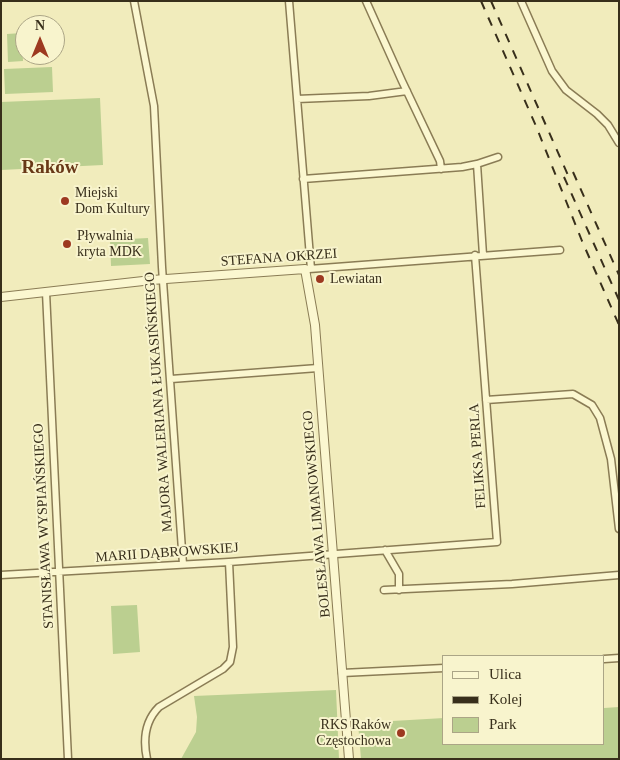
<!DOCTYPE html>
<meta charset="utf-8">
<style>
body{margin:0}
#map{position:relative;width:620px;height:760px;overflow:hidden;background:#f1ecbc;font-family:Georgia,serif}
canvas{display:block}
.frame{position:absolute;inset:0;border:2px solid #382f1b;pointer-events:none}
.legend{position:absolute;left:442px;top:655px;width:162px;height:90px;box-sizing:border-box;background:#f8f4cd;border:1px solid #aba586;margin:0;padding:6px 9px;list-style:none;font-size:15px;color:#382f1b}
.legend li{display:flex;align-items:center;gap:10px;height:25px}
.legend b{width:25px;border:1px solid #aba586}
.north{position:absolute;left:15px;top:15px;width:50px;height:50px;box-sizing:border-box;background:#f8f4cd;border:1px solid #aba586;border-radius:50%;rotate:0deg;font-size:14px;font-weight:700;line-height:20px;text-align:center;color:#382f1b}
.north::after{content:'';display:block;margin:auto;width:18px;height:22px;background:#9d3920;clip-path:polygon(50% 0,100% 100%,50% 72%,0 100%)}
</style>
<div id="map">
<canvas width="620" height="760"></canvas>
<div class="frame"></div>
<ul class="legend">
<li><b style="height:6px;background:#fbf7d0"></b>Ulica</li>
<li><b style="height:6px;background:#382f1b"></b>Kolej</li>
<li><b style="height:14px;background:#bbcf90"></b>Park</li>
</ul>
<div class="north">N</div>
</div>
<script>
const c = document.querySelector('canvas').getContext('2d');
c.lineJoin = 'round';
function fill(path, color) { c.fillStyle = color; c.fill(path, 'evenodd'); }
function stroke(path, color, width, dash) { c.strokeStyle = color; c.lineWidth = width; c.lineCap = dash ? 'butt' : 'round'; c.setLineDash(dash || []); c.stroke(path); }
function label(font, color, halo, rows, align = 'center') {
  c.font = font + ' Georgia,serif'; c.lineWidth = 4; c.setLineDash([]); c.textBaseline = 'middle'; c.strokeStyle = halo; c.fillStyle = color; for (const [text, x, y, turn = 0] of rows) {
    c.save(); c.translate(x, y); c.rotate((+turn || 0) * Math.PI / 180); c.textAlign = isNaN(turn) ? turn : align; if (halo) c.strokeText(text, 0, 0); c.fillText(text, 0, 0); c.restore();
  }
}
fill(new Path2D(`
 M22,33L23,61L8,62L7,34Z
 M52,67L53,92L5,94L4,69Z
 M100,98L103,165L1,170V102Z
 M148,238L150,264L111,266L110,240Z
 M137,605L140,652L113,654L111,606Z
 M336,690L339,759H181L196,732L197,717L194,696Z
 M619,707V759H361L358,723L444,718V744H604V708Z`), '#bbcf90');
const minor = new Path2D(`
 M134,1L154,106L162,267L183,564
 M289,1L311,269
 M366,1L402,81L440,161L441,169
 M521,1L552,71L566,90L597,114L608,125L619,143
 M297,99L369,96L407,91
 M477,164L483,255
 M303,179L462,167L477,164L498,157
 M309,269L560,250
 M46,292L68,759
 M171,379L318,368
 M486,400L573,394L592,405L600,418L611,459L619,529
 M385,550L399,574V590
 M1,575L229,562L497,542L475,255
 M384,590L512,584L619,575
 M604,659L619,658
 M342,673L444,668
 M147,759C143,740 145,721 159,707L223,669L230,662L233,647L229,562`);
const tertiary = new Path2D(`
 M1,297L152,280L305,269L315,325L349,759`);
stroke(minor, '#8a7c55', 9);
stroke(tertiary, '#8a7c55', 10);
stroke(minor, '#fbf7d0', 6);
stroke(tertiary, '#fbf7d0', 8);
stroke(new Path2D(`
 M481,1L536,126L582,241L619,325
 M491,1L571,182
 M573,172L619,275
 M564,177L619,300`), '#382f1b', 2, [9, 9]);
for (const [x, y, r, color] of [
 [65,201,5,"#9d3920"],
 [67,244,5,"#9d3920"],
 [320,279,5,"#9d3920"],
 [401,733,5,"#9d3920"]
]) { const dot = new Path2D(); dot.arc(x, y, r, 0, 2 * Math.PI); c.fillStyle = color; c.fill(dot); stroke(dot, '#f8f4cd', 2); }
label('14px', '#382f1b', '#f8f4cd', [
 ["Miejski",75,193],
 ["Dom Kultury",75,209],
 ["Pływalnia",77,236],
 ["kryta MDK",77,252],
 ["Lewiatan",330,279],
 ["RKS Raków",391,725,"right"],
 ["Częstochowa",391,741,"right"]
], 'left');
label('14px', '#382f1b', '#f8f4cd', [
 ["STEFANA OKRZEI",279,258,-4],
 ["MAJORA WALERIANA ŁUKASIŃSKIEGO",159,402,-94],
 ["FELIKSA PERLA",478,456,-94],
 ["BOLESŁAWA LIMANOWSKIEGO",317,514,-95],
 ["STANISŁAWA WYSPIAŃSKIEGO",44,526,-93],
 ["MARII DĄBROWSKIEJ",167,553,-4]
]);
label('bold 19px', '#683817', '#f8f4cd', [
 ["Raków",50,168]
]);
</script>
